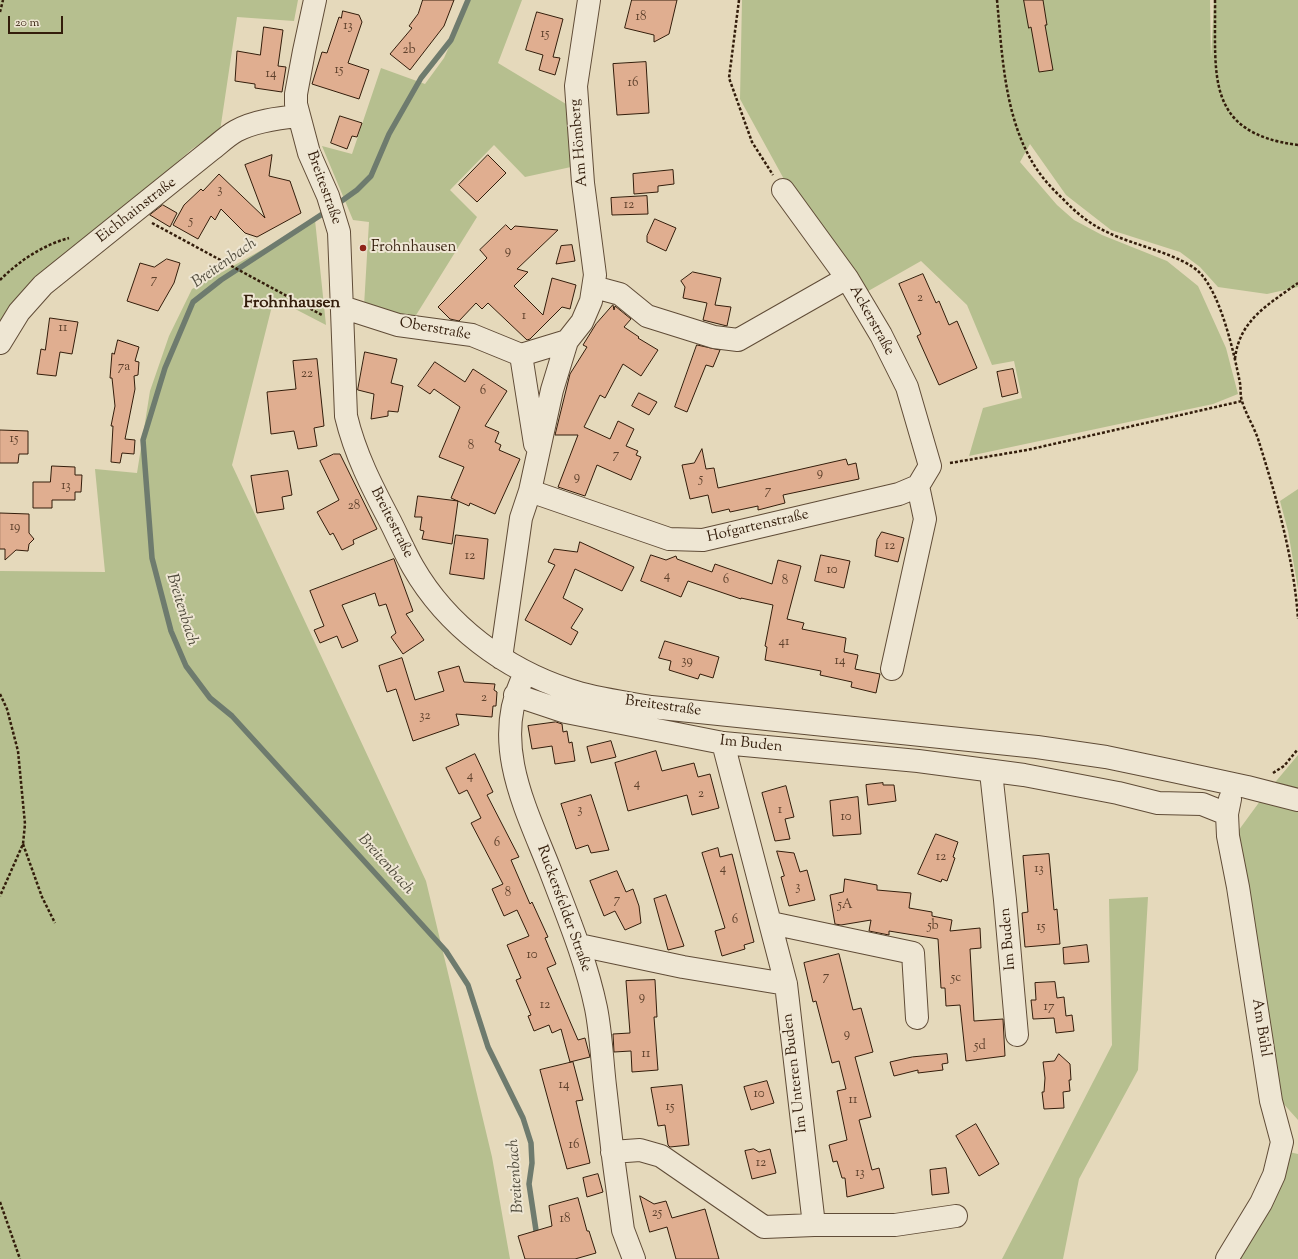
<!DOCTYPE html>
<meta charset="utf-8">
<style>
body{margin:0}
#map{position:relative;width:1298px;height:1259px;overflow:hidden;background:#e5d9bb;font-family:"Sorts Mill Goudy",serif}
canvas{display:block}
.scale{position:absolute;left:8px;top:16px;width:55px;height:18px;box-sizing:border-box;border:2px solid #331d0b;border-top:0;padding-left:5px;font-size:12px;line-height:14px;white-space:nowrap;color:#331d0b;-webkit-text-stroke:3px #eee6d3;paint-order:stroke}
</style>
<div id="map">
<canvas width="1298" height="1259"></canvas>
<div class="scale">20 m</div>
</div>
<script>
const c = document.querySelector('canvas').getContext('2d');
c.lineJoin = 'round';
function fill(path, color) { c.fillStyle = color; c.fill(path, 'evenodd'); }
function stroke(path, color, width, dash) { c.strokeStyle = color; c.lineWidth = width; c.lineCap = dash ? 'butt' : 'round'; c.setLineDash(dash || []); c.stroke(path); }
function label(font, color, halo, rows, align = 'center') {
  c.font = font + ' "Sorts Mill Goudy",serif'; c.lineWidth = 4; c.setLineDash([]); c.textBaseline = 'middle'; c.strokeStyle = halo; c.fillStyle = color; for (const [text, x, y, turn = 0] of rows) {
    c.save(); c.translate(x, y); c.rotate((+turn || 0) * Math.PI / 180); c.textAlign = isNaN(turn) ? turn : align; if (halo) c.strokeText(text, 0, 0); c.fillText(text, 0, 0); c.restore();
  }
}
fill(new Path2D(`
 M0,0H298L294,21L237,17L220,131L192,149L17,305L0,337Z
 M470,0H522L498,63L566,104L571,167L525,177L494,145L450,190L477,217L413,320L364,306L369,222L353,220L322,146L352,154L381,68L425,84L444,58Z
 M742,0H1210L1211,59L1214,0H1298V287L1267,294L1218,287L1200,267L1180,252L1111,230L1066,195L1030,144L1020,162L1057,205L1074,220L1102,235L1167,261L1198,286L1226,348L1238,394L1213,404L969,456L983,408L1022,398L1014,361L992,365L967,305L921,261L863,294L785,181L740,99Z
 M315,220L326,325L274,298L232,465L426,881L492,1157L510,1259H0V571L105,572L95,469L137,473L150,391L169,336L192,289Z
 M1298,489V589L1288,531L1280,501Z
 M1298,755V794L1272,786Z
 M1263,797L1298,808V1120L1281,1101L1233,838Z
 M1148,897L1138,1070L1079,1179L1063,1259H1002L1112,1045L1109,899Z
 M1289,1152L1298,1154V1259H1237Z`), '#b6bf8f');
stroke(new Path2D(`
 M336,205L357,190L371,176L389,134L421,78L451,40L468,0
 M327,211L221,280L193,302L165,368L143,440L152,558L171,631L186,666L210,698L232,716L446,951L468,985L488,1047L523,1118L531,1143L532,1163L529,1184L537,1237`), '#6e7b6e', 5.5);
const building = new Path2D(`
 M423,0H454L444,26L410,70L390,54L412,28L409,26L418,14Z
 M632,0H677L669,34L654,42V35L625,28Z
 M1024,0H1043L1047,25H1045L1053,70L1039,72L1031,27L1029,28Z
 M343,11L359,15L362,22L348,63L369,70L359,99L312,84L322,52L327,53L339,17L341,18Z
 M537,12L563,19L553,57L560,58L555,75L539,70L543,55L526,50Z
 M264,27L283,30L278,66L286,67L282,92L255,88V84L235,81L237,51L260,55Z
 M646,62L649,113L617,115L613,64Z
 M340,116L362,123L357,137L352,136L347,149L331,143Z
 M272,155L269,176L290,181L301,213L257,237L245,233L221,209L215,220L211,216L198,239L173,225L184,205L201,189L203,191L219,174L265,218L245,165Z
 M488,155L506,173L477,202L459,185Z
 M673,170L674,184L658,186V192L634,194L633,174Z
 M647,196L648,214L612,215L611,198Z
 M163,205L177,213L170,227L150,215Z
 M655,219L676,228L666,251L647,242V236Z
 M506,225L511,230L515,226L558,230L517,269L528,272L514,286L543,315L552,278L576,285L570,309L562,307L530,339L527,340L488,303L482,309L476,303L459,321L450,319L438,307L487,258L480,250Z
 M572,245L575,261L556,264L561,246Z
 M167,259L180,263L174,283L158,311L127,301L140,263L154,267Z
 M693,272L721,278L715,305L731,307L727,326L703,320L707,303L683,298L685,287L681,281Z
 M923,274L936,303L939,301L949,325L957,321L977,368L939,385L917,336L921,334L899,284Z
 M613,305L614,310L615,306L631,319L624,327L639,337L638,338L658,350L641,376L623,364L605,398L600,395L584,427L610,439L618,421L634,429L626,446L638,451L636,455L641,457L631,480L597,465L585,496L558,487L578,435H555L570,374L587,347L583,345L596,324Z
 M50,318L78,322L72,354L60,352L56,376L37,374L41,349L45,350Z
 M118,340L139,347L135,361L139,362L138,375L134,376L135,389L125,439L135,440L134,454L122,453L120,463L111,462L113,426H111L115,406L112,378H110L112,353L114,354Z
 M697,345L720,350L713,367L706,365L687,412L675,407Z
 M365,352L397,359L391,383L403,386L398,412L388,411V416L371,419L374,394L358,390Z
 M317,359L324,426L314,428L317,446L298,449L294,431L271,434L267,392L296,389L293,361Z
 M435,362L465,382L473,369L507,391L485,426L499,432L495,442L501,445L499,450L520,459L495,514L470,503L469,506L451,498L464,467L439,457L460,407L434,389L430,394L418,386Z
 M1013,369L1018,393L1002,397L997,372Z
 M639,393L657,402L649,415L632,406Z
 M0,430L28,431V454H19L18,463H0Z
 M702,449L706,469L714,468L718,488L846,459L848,465L856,463L859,479L783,495L785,503L758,510V506L730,512L729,509L712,513L708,495L690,499L682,465L694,463Z
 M334,454H340L377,529L353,540L354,544L342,550L333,533L330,535L317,512L339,500L320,461Z
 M52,466L75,467V475H82L81,492H75V500H52V508H33V482H50Z
 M288,471L292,495L282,497L284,509L257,513L251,476Z
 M418,496L458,501L452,544L422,539L424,531L420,530L422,517H415Z
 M0,513L29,514V533L34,539L29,544L28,551L16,550L5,560V549H0Z
 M882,532L904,538L898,562L875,556L877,540Z
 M456,535L488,539L484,579L450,574Z
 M580,542L634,567L622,591L575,569L563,598L583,609L571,628L578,632L571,645L525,620L555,565L548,562L554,549L577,552Z
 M651,555L666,560L676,556L677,559L712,572L715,564L772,584L778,560L801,566L787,619L804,623L802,629L846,638L844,652L858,655L855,669L880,674L876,693L851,687L852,682L820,675L821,671L765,660L767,647L765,646L773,605L741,598V599L688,581L681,597L641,581Z
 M821,555L850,561L844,588L815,581Z
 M394,559L413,611L406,614L424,640L403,654L391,637L396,633L386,604L379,606L375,593L342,605L358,641L342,648L337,636L320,643L314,630L324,626L310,591Z
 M665,641L719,657L713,678L700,674L698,679L669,670L671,661L659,658Z
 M402,658L415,700L444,691L438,672L459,666L464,682L495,684L494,690L497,692L496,706H493L492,717L456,714L459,725L413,741L396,689L387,692L379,666Z
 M556,722L562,724L563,732L567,731L569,743L572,742L575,761L555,764L552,746L532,749L528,726Z
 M611,741L616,757L591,763L587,747Z
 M656,751L662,771L694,763L698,777L710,774L719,808L692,815L687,795L628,811L615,763Z
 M475,754L493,792L487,795L519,857L511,860L530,904L532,902L548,937L545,938L556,964L547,968L578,1040L585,1038L590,1057L570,1062L561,1029L552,1033L549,1025L534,1031L528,1016L531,1015L516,980L521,978L507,945L529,936L517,910L504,916L492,889L503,884L471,823L481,818L467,790L459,794L446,768Z
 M883,783V785H894L896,801L868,805L866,785Z
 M786,786L794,817L785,819L790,839L775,841L762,793Z
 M591,795L609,850L591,853L588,845L576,849L561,804Z
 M858,797L861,834L833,836L830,801Z
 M936,834L958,842L953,857L955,858L947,881L942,879L941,882L918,874Z
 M718,848L720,857L732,854L754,942L744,945L745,949L722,956L715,931L725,928L702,853Z
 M777,851L794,853L800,872L807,870L815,900L789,906L781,877L784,876Z
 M1049,854L1054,910L1057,909L1060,944L1025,947L1022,913L1028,912L1023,856Z
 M617,871L626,892L633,889L639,906L641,923L625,930L615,911L604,916L590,881Z
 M845,879L877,885V890L911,893L909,908L932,912V916L952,920L950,931L980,928L981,948L970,949L974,1021L1003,1019L1005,1056L966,1061L960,1005L946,1006L945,988H941L938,939L889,931V935L869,931L871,920L841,925L835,924L830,895L843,892Z
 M666,895L684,946L668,950L654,899Z
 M1087,945L1089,962L1064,964L1063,948Z
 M839,954L853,1010L861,1008L873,1052L855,1057L871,1117L859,1120L872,1170L879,1168L884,1188L847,1197L845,1178H842L837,1161L833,1162L829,1145L847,1140L837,1091L846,1089L839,1061L832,1063L816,1001L813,1002L804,963Z
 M655,980L657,1017H654L658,1070L632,1072L631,1051L614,1052L613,1034L630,1033L626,981Z
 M1055,982L1057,998L1064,997L1066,1016L1072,1015L1074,1031L1056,1033L1054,1018L1033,1019L1031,1000H1036L1035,983Z
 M947,1054L948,1063L942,1064L943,1070L918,1073V1070L894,1076L890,1062L912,1057Z
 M1059,1054L1070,1064L1071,1080H1069L1070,1091L1063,1092L1064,1108L1044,1109L1042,1092H1044L1045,1078L1043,1062L1054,1061Z
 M573,1062L583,1100L576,1101L590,1163L567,1169L540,1070Z
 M767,1081L774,1103L751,1110L744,1087Z
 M682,1085L689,1145L670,1147L668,1145L665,1125L658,1126L651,1088Z
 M976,1124L999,1164L979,1176L956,1136Z
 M754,1149L759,1152L770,1149L776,1173L752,1179L745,1151Z
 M946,1168L949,1193L932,1195L930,1170Z
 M598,1174L603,1192L587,1197L583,1178Z
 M640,1196L654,1204L666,1201L672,1218L705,1209L719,1259H676L667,1227L650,1232Z
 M578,1198L587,1231H589L596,1253L575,1259H525L518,1236L552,1226L549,1206Z`);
fill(building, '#e0ae90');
stroke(building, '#331d0b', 1);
const minor = new Path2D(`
 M315,0L304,51L296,94V104L309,153L328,196L339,232L346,416C355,454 372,487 390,521C398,537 405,553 413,567C447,626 505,669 569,690C595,699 624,702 651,707L1037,747L1106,757L1173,771L1247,787L1298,800
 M594,287L620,294L647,316L714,337L738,340L847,278
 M342,307L398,325L472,335L521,355
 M0,343L19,312L43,285L211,150C219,144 227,136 236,131C254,121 278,118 299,116
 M521,355L567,341L582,322L591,301L595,275L583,183L576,86L589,0
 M521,355L535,444
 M530,491L669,539L703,540L899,494L918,486L930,466L907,387L881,335L847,278L783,190
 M501,658L521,518L530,491L552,390L567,341
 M892,669L925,519L918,486
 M521,682C492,746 527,811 550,870C567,915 586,960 596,1008C601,1033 602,1060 605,1086C610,1134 616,1182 623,1230L634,1259
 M515,695L566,712L723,743L918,761L1024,775L1118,793L1158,803L1202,804L1227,814
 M991,772L1005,900L1017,1035
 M771,923L913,953L917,1018
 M579,945L683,967L786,984
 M612,1152L640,1150L661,1156L764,1227L814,1225L786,984L723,743
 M814,1225H895L956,1216
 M1227,1259L1261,1203L1274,1175L1282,1142L1271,1101L1238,887L1228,836L1227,814L1230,799`);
stroke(minor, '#604c37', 24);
stroke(new Path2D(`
 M739,0L729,78L752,142L773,175
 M997,0C1002,52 1004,111 1030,158C1038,173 1050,187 1062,198C1076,213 1091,225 1109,233C1133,245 1183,255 1200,273C1221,295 1234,353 1240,383C1241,389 1240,396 1242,401C1246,415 1255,428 1259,442C1277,499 1294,560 1298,619
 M1215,0C1216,75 1204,133 1298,145
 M0,12L3,0
 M152,223L322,315
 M0,280C19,261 43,245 69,238
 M1235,359C1239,320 1269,304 1298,283
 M950,463L1027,450L1242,401
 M0,694L7,709L18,751L25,824L23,844L0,896
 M1273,773L1284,766L1298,749
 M23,844L42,897L55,923
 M0,1202L20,1259`), '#331d0b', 2.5, [3, 2]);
stroke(minor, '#eee6d3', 22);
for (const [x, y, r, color] of [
 [363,248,4,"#8f2418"]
]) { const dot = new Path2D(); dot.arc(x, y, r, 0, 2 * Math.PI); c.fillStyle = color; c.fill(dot); stroke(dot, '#eee6d3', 1.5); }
label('13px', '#5e412c', null, [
 ["18",641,18],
 ["13",348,27],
 ["15",545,35],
 ["2b",409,51],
 ["15",339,71],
 ["14",271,75],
 ["16",633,84],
 ["3",220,191],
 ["12",629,206],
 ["5",191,222],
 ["9",508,252],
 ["7",154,281],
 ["2",920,299],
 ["1",524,317],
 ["11",63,329],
 ["7a",124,368],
 ["22",307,375],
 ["6",483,392],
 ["15",14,440],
 ["8",471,447],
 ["7",616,456],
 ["9",820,474],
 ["9",577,478],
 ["5",701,480],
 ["13",66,487],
 ["7",768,492],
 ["28",354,507],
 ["19",15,528],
 ["12",890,547],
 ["12",470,557],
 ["10",832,571],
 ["4",667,577],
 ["6",726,581],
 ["8",785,582],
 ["41",784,643],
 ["39",687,662],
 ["14",840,662],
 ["2",484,699],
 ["32",425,717],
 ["4",470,777],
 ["4",637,785],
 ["2",701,795],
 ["3",580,811],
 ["1",780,811],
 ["10",846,818],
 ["6",497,844],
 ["12",941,858],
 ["4",723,870],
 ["13",1039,870],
 ["3",798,888],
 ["8",508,894],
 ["7",617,901],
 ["5A",845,906],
 ["6",735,921],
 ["5b",933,927],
 ["15",1041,928],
 ["10",532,956],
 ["7",826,978],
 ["5c",956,979],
 ["9",642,998],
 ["12",545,1006],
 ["17",1049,1008],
 ["9",847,1035],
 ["5d",980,1047],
 ["11",646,1055],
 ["14",564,1086],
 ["10",759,1095],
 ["11",853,1101],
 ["15",670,1108],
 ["16",574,1146],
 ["12",761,1164],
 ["13",860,1174],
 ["25",657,1214],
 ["18",565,1220]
]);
label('15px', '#331d0b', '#eee6d3', [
 ["Am Hömberg",580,143,-95],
 ["Breitestraße",323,188,70],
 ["Eichhainstraße",137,211,-38],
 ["Ackerstraße",871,321,61],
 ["Oberstraße",435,330,10],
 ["Breitestraße",391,523,63],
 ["Hofgartenstraße",758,527,-13],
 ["Breitestraße",663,707,8],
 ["Im Buden",751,745,6],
 ["Ruckersfelder Straße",563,909,70],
 ["Im Buden",1009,939,-95],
 ["Am Bühl",1260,1028,81],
 ["Im Unteren Buden",796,1073,-97]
]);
label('15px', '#331d0b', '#eee6d3', [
 ["Frohnhausen",371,248]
], 'left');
label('italic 16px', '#514c3d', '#eee6d3', [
 ["Breitenbach",225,264,-35],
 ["Breitenbach",181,610,73],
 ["Breitenbach",385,865,48],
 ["Breitenbach",517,1176,-94]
]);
label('bold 17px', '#331d0b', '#eee6d3', [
 ["Frohnhausen",292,304]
]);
</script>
